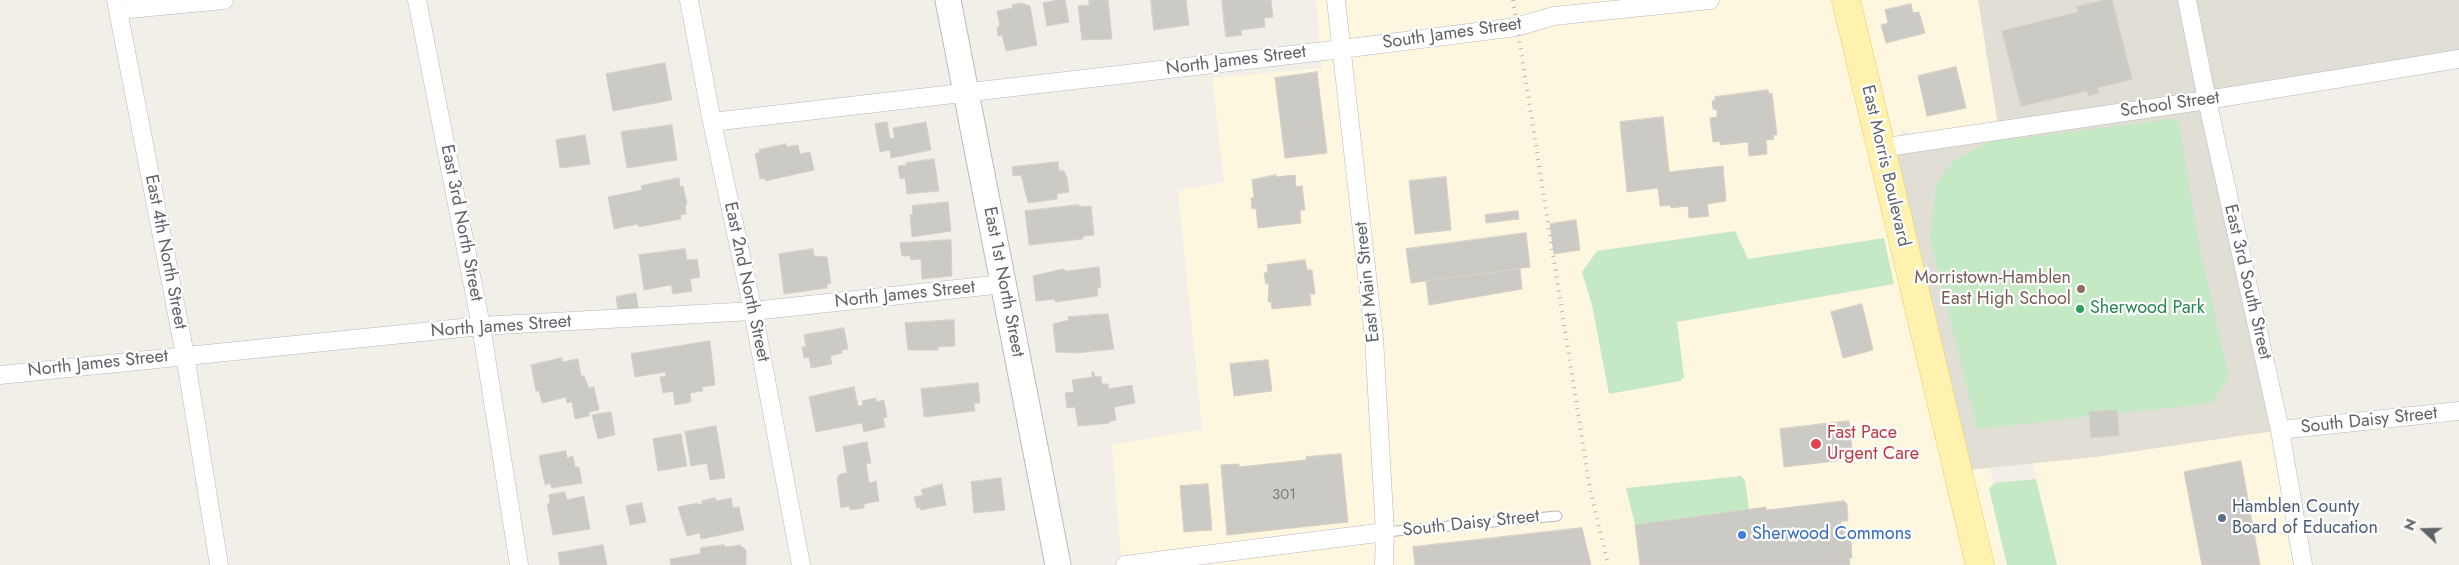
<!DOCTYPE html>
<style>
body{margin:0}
#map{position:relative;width:2459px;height:565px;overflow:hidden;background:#f1efe8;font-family:Jost,sans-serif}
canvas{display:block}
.north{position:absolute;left:2399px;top:505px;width:50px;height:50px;-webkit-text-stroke:4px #fff;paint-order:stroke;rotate:291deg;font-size:14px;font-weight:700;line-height:20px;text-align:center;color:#5f6368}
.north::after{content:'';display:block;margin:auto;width:18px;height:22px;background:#5f6368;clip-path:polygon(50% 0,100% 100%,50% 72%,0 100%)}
</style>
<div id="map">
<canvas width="2459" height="565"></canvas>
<div class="north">N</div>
</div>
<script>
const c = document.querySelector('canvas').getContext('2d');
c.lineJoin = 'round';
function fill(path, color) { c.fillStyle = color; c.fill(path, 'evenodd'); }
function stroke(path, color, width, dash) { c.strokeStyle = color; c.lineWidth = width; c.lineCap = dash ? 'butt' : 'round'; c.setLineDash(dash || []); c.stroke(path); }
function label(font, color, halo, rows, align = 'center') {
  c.font = font + ' Jost,sans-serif'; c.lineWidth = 4.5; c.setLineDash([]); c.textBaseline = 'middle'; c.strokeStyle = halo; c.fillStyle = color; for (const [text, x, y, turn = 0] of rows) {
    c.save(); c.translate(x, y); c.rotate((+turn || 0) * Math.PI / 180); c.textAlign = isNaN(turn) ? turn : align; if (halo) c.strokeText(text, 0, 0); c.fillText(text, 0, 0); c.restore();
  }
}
fill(new Path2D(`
 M1316,0H1978L1998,124L1914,135L1900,129L1980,444L1994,483L2036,479L2033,463L2269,432L2298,565H1122L1112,445L1202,429L1178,191L1224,182L1212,78L1322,68Z`), '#fef7e0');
fill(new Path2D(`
 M1978,0H2459V59L2207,100L2280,430L2096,457L1957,471L1880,148L1999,131Z`), '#e1ded6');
fill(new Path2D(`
 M2178,118L2198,240L2229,377L2213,403L1977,429L1930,239L1936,184L1953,161L1989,142Z
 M1735,231L1748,259L1884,238L1894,284L1677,322L1684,377L1680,381L1609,394L1592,305L1582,272L1597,251Z
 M1741,476L1745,480L1749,510L1635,525L1626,488Z
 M2036,479L2057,565H2007L1989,489L1994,483Z`), '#c5e8c5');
const building = new Path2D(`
 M1058,0H1065L1069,22L1047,26L1043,3Z
 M1089,0H1108L1112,39L1082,40L1078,6L1089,5Z
 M1151,0H1186L1189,25L1154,30Z
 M1222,0H1271L1273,17L1264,18L1265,27L1241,30L1242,35L1226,37Z
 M2105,0H2112L2132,79L2097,88L2099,93L2089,96L2087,91L2021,106L2002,31L2078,12L2077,7Z
 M1021,3L1030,6L1037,45L1006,51L1002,35L998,36L997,27H1000L997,11L1013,8L1012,5Z
 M1911,4L1913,13L1919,12L1925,33L1886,43L1881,25L1888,23L1885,10Z
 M665,63L672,100L613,111L606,74Z
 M1956,67L1966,108L1927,116L1918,76Z
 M1317,72L1327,153L1285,158L1275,78Z
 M1768,90L1769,94L1772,93L1777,135H1773L1774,139L1766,140L1767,154L1749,156L1748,142L1720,145V141L1713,142L1710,118L1717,117V110L1713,109L1712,101L1715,100V97Z
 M1663,117L1669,172L1723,166L1726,201L1707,204L1709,216L1689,218L1688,206L1671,208L1670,205L1660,206L1658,188L1627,192L1620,122Z
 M887,122L890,139L895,138L893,128L926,122L931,150L891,158L890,150L880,152L875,124Z
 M672,125L677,160L627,168L621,132Z
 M585,135L590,164L560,168L556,140Z
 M786,144V147L798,145L800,154L810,152L814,170L765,181V178L760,179L755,154L760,152L759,150Z
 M934,159L939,191L907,194L905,178L900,179L898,166L907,165L906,163Z
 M1058,162L1059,171H1064L1067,178L1069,192L1057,194V199L1028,203L1021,175L1013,176L1012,167Z
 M1276,175V177L1295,175L1296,187L1302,186L1305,210H1300L1301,223L1258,228L1256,208L1252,209L1251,198H1254L1252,180Z
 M1446,177L1451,230L1415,234L1409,181Z
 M679,178L680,187L683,186L687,204L685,205L686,214L680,215L681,219L639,227L638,224L614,229L608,197L642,190L641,186Z
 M948,202L951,231L912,237L910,215L913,214L912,206Z
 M1079,205V207L1091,206L1094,235L1083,236V239L1029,245L1025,211Z
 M1518,211L1519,219L1486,223L1485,215Z
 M1576,220L1580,250L1554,254L1550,224Z
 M1526,233L1530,267L1411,283L1406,249Z
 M951,240L952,276L922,279L921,259L911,260L910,256H902L900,243Z
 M685,249L687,260L697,259L700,277L690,279L692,291L673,294L671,285L644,290L639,255Z
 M813,249L814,256L827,257L831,283L827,284V288L784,294L779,254Z
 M1305,260L1307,270H1312L1315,294H1310L1311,305L1272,309L1271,302H1268L1269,283L1266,284L1264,273L1268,272L1267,265Z
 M1099,267L1101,287L1097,288L1098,296L1055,302V299L1036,301L1033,276L1063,269L1067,271Z
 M1520,269L1522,289L1429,305L1426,281Z
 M636,293L639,313L619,317L616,297Z
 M1862,304L1873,350L1843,358L1831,312Z
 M1108,314L1114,349L1076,353L1056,352L1053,324L1069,320L1068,317Z
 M954,320L955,346L938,347V350H908L905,323Z
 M844,328L848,349L842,350V353L830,356L832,364L811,368L809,357L804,358L802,347H806L804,335Z
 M710,341L715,385L702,387L703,391L690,393L691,402L675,405L673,391L663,393L660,377L666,376L665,372L635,377L631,354Z
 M562,358V362L578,359L581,376H584L589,388L594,387L599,410L589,412V416L575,419L572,402L567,403L566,397L542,403L539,391H536L531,365Z
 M1268,360L1272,391L1234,396L1230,364Z
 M1092,372H1094L1095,377L1101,376L1102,384H1108L1109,389L1132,385L1135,403L1114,407L1116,420L1110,421V423L1078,426L1075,407L1067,408L1065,393L1074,392L1072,380L1092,377Z
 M978,383L980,403H974L975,411L924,417L921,389Z
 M854,387L858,406L863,405L862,401L876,398V402L884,400L887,417L883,418L885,427L864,432L862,423L816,432L809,397Z
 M2117,410L2119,435L2091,438L2089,412Z
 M611,412L615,435L598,439L592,415Z
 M1849,421L1853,459L1784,467L1780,429Z
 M716,426L725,478L710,480L707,463L691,466L685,432Z
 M681,434L687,466L658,471L653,439Z
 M867,442L871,463L866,464L869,483L876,481L879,501L864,504V508L850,510L849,506L841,508L837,478L840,474L847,473L843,447Z
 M566,451L567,458L573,456L575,467H579L582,483L552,488L550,483L545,485L539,456Z
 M1341,454L1348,522L1227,535L1221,465L1239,464V467L1306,460V457Z
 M2241,461L2260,565H2202L2184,472Z
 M1001,478L1005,510L974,513L971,482Z
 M942,484L946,505L921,510L920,507L917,508L914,497L923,495L921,490Z
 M1208,484L1212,530L1184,532L1180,486Z
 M565,492L567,500L584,496L590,529L553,535L547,504L550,503L549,495Z
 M715,498L716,501L731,498L733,508L739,507L744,530L701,539L700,533L687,536L678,507L698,503V505L702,504V501Z
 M1844,501L1847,504L1848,521H1841L1842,530H1849V540H1851L1852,558H1849L1850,565H1640L1635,525L1766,507V510Z
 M642,503L646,522L630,525L626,506Z
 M1582,528L1591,565H1415L1413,547Z
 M603,545L607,565H560L558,553Z
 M724,545L725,547L740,545L746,550V565H671L670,559L700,554L701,548Z`);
fill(building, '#cccac5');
stroke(building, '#d6d1c6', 1);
const service = new Path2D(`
 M1385,532L1557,516`);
const minor = new Path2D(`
 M116,0L185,355L219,565
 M417,0L481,326L519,565
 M689,0L712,122L753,311L801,565
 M1336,0L1374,338L1385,532L1384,565
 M2187,0L2207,100L2280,430L2303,565
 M118,10L224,0
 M712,122L1342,49L1516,27L1554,16L1710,0
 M1880,148L2207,100L2459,59
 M0,375L481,326L753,311L1003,284
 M2280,430L2459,411
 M1125,565L1385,532`);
const secondary = new Path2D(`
 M948,0L1058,565`);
const primary = new Path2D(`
 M1846,0L1980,565`);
stroke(service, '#b5b8bc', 11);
stroke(minor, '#b5b8bc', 19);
stroke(secondary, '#b6babf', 27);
stroke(primary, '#f2c960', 29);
stroke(service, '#fff', 9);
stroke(minor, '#fff', 18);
stroke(secondary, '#fff', 25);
stroke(primary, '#fff2af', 28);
stroke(new Path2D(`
 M1513,0L1590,489L1608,565`), '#b6b7b8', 4, [1, 6]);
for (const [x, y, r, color] of [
 [2081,289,5,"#8d6e63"],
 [2080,309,5,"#2e9e5b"],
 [1816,444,6,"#e0444e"],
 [2222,518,5,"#5c6f8a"],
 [1742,535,5,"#3f7fe0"]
]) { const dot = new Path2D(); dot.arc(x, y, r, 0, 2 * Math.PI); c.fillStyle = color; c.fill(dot); stroke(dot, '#fff', 2); }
label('15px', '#7a7d7f', null, [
 ["301",1284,495]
]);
label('18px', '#5f6368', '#fff', [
 ["South James Street",1452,34,-8],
 ["North James Street",1236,61,-7],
 ["School Street",2170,105,-8],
 ["East Morris Boulevard",1885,166,77],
 ["East 3rd North Street",461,223,79],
 ["East 4th North Street",165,252,79],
 ["East 2nd North Street",746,282,78],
 ["East 1st North Street",1003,282,79],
 ["East Main Street",1368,282,-96],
 ["East 3rd South Street",2247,282,77],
 ["North James Street",905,295,-6],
 ["North James Street",501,327,-4],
 ["North James Street",98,364,-6],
 ["South Daisy Street",2369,421,-6],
 ["South Daisy Street",1471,524,-6]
]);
label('18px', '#785e54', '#fff', [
 ["Morristown-Hamblen",2071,279],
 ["East High School",2071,300]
], 'right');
label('18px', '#27864d', '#fff', [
 ["Sherwood Park",2090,309]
], 'left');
label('18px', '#be3a42', '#fff', [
 ["Fast Pace",1827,434],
 ["Urgent Care",1827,455]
], 'left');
label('18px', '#4e5e75', '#fff', [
 ["Hamblen County",2232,508],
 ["Board of Education",2232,529]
], 'left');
label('18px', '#366cbe', '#fff', [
 ["Sherwood Commons",1752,535]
], 'left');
</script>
